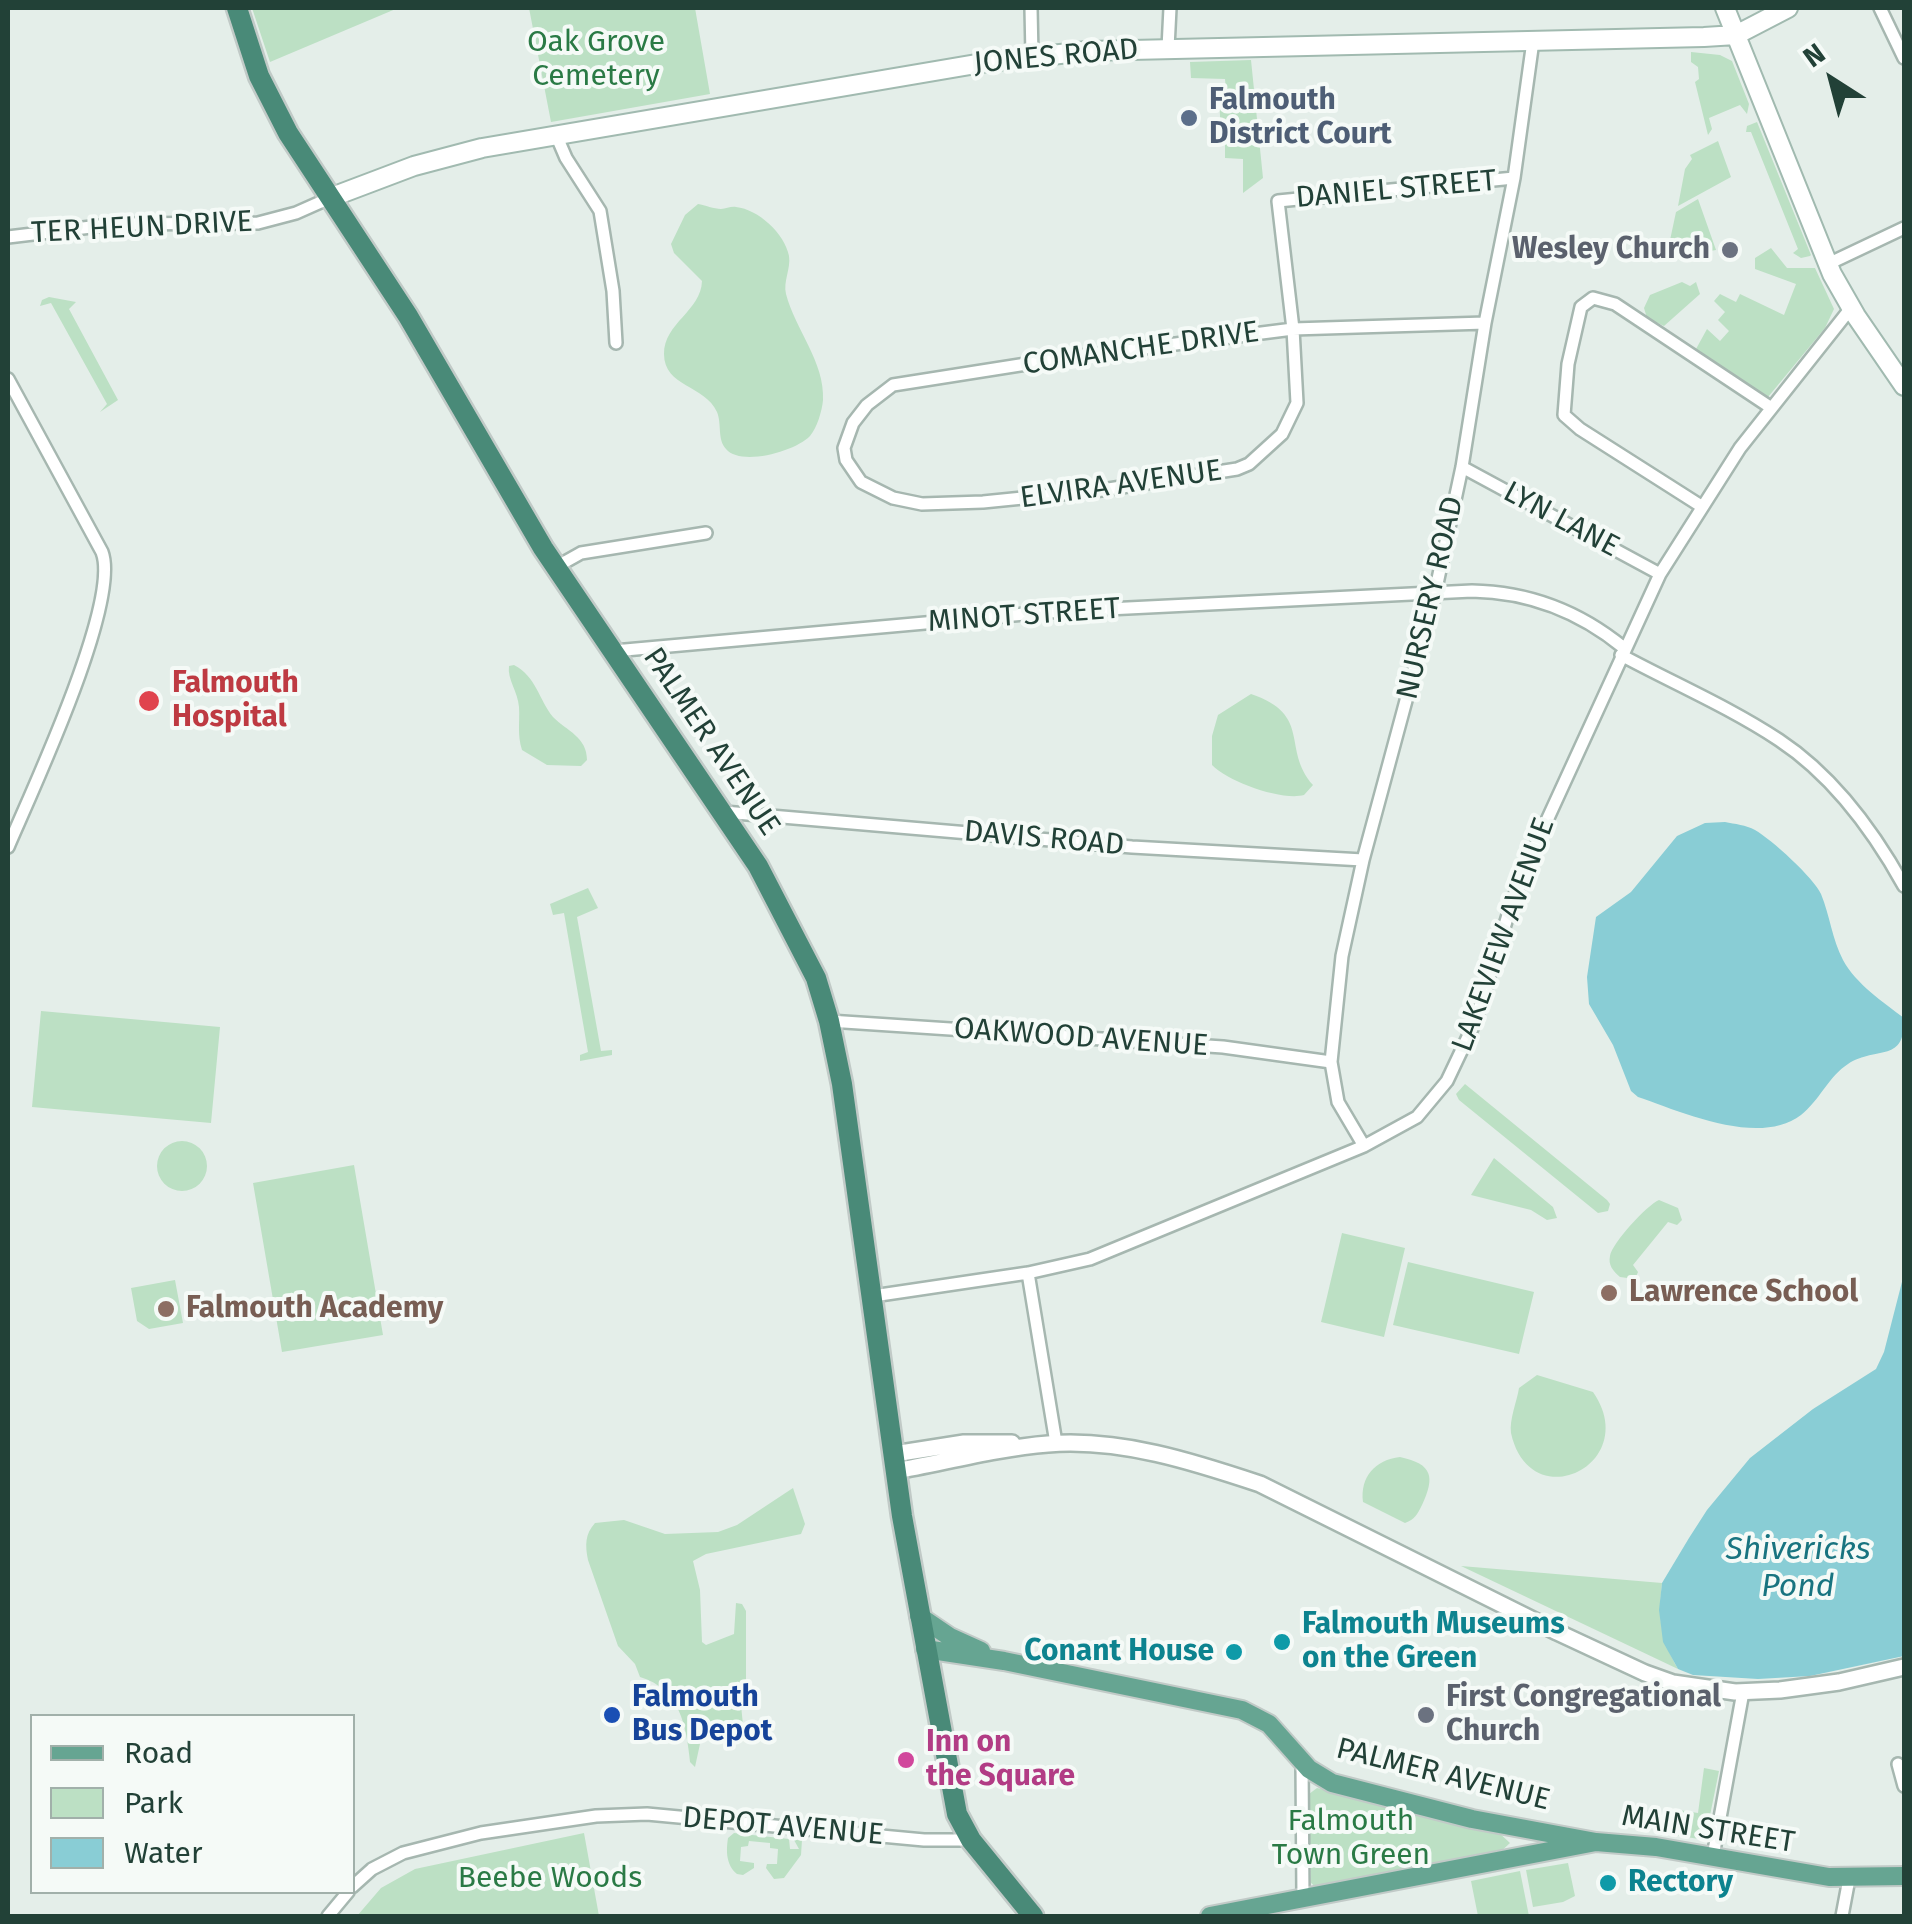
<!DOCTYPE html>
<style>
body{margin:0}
#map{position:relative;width:1912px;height:1924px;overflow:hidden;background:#e4eee9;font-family:"Fira Sans",sans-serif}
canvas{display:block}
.frame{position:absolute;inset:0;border:10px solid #224137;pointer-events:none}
.legend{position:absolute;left:30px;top:1714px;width:325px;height:180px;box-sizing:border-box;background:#f5faf7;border:2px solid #a1b0aa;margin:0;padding:12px 18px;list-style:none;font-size:30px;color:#224137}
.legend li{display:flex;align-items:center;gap:20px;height:50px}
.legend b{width:50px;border:2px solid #a1b0aa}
.north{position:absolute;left:1782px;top:30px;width:100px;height:100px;-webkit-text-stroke:8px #f5faf7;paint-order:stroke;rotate:324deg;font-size:28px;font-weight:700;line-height:40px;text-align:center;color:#224137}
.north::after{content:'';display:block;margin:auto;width:35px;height:45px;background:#224137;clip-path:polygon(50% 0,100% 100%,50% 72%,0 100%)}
</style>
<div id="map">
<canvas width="1912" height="1924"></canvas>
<div class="frame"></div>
<ul class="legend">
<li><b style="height:12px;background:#66a592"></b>Road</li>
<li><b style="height:28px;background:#bce0c4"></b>Park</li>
<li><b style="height:28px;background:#89cdd5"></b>Water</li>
</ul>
<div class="north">N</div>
</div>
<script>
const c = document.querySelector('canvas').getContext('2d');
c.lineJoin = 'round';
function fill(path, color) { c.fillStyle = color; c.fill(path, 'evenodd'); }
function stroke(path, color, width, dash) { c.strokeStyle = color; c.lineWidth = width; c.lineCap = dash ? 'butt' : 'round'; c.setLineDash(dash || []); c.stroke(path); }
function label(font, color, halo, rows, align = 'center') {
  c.font = font + ' "Fira Sans",sans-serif'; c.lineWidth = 8; c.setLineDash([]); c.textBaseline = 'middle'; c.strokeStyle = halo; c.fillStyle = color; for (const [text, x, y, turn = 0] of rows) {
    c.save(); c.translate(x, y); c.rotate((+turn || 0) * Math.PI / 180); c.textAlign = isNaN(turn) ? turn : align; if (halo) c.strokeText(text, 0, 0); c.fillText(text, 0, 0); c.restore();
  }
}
fill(new Path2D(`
 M252,8H398L270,62Z
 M529,8H695L710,94L551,122Z
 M1691,52L1720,55L1732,61L1749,104L1747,114L1740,105L1709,118L1712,129L1708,135L1695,82L1699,79L1698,67L1691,62Z
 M1251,60L1263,178L1243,193V159L1225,158V140L1221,139L1219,93L1226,92L1225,79L1191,78L1190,62Z
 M1757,122L1811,255L1810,256L1801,258L1793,253L1798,249L1751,132H1746L1747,126Z
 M1718,141L1731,177L1678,206L1685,169L1692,159L1690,155Z
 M1698,199L1716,250L1666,259L1676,212Z
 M698,204C705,205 714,209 721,209C726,209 731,206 736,207C758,209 785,234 789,256C791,269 783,281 786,294C795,329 825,362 823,400C822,411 817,428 810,436C796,451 741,467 726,449C717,439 722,424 717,412C705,385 664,387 664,354C664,323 701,311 702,281L674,253L671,244L685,215Z
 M1771,248L1787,268H1815L1834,309L1825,328L1768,397L1696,349L1707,329L1720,341L1729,331L1718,320L1725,312L1714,301L1720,294L1736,302L1740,294L1784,315L1796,284L1755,269V258Z
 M1682,282L1690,286L1696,282L1700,294L1664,326L1647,318L1644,308L1650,295Z
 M49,297L76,302L69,309L118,400L100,412L107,404L51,303L40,306L42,300Z
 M514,665C536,676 539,700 553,717C567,731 587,737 587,760L581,766L547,765L522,750C517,734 520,722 519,707C518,692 507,679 509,666Z
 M1251,694C1313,715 1281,749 1313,785L1304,795C1282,801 1228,782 1212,765V736L1218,715Z
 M588,888L598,908L577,917L601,1051L612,1050V1055L580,1061V1055L588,1052L564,913L553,915L550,904Z
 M41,1011L220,1027L211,1123L32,1107Z
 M1465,1084L1607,1200L1610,1204L1608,1211L1598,1213L1459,1100L1456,1094Z
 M157 1166a25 25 0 1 1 50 0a25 25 0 1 1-50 0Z
 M1494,1158L1553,1207L1557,1218L1547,1220L1531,1210L1471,1195Z
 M354,1165L383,1335L282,1352L253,1183Z
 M1659,1200L1678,1208L1682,1220L1677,1225L1668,1222L1633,1265L1638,1272L1635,1279L1620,1277C1613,1271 1608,1265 1610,1256C1612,1243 1647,1205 1659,1200Z
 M1342,1233L1405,1248L1384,1337L1321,1322Z
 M1408,1262L1534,1292L1519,1354L1393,1325Z
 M175,1280L183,1323L149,1329L137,1321L131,1288Z
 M1537,1375L1593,1392C1643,1464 1530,1519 1511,1433C1509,1420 1517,1401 1519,1388Z
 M1400,1457C1433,1464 1435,1477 1422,1505C1417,1515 1415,1519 1405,1523L1363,1502C1360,1477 1375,1460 1400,1457Z
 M793,1488L805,1524L801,1534L706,1554L693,1561L700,1590L702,1642L706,1645L734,1634L736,1603L742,1604L746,1611V1684L740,1695L743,1725L735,1735L714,1727L703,1730L695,1767L690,1762C686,1725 680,1689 640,1677L635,1664L618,1646L588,1560C585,1545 585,1534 595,1523L624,1520L665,1534L718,1532L737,1525Z
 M1461,1566L1662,1583C1658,1619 1660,1637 1678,1669Z
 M1704,1768L1719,1771L1705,1840L1668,1834V1817L1677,1818L1679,1810L1698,1813Z
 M1317,1788L1496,1830L1510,1843L1497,1855L1317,1888L1311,1883L1309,1794Z
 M584,1833L599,1916H357L381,1888L415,1869Z
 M734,1833L789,1839L790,1849H799L794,1840H802L801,1855L784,1878L774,1879L766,1868L767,1864H777L778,1849L770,1848V1843L749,1841L748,1846L741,1847L740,1861L754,1863V1868L743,1875L737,1874C726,1865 726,1851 728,1838Z
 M1568,1863L1575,1896L1563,1902L1533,1907L1526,1870Z
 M1520,1871L1529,1916H1478L1471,1881Z`), '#bce0c4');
fill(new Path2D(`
 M1725,822C1735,824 1746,825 1755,830C1771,839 1814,878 1821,894C1830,916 1832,939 1843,960C1856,984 1883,1002 1904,1018C1905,1064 1878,1045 1848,1064C1829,1076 1819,1101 1801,1115C1759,1147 1682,1112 1638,1097L1631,1091L1613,1045L1589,1004L1587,977L1596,917L1631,892L1677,836L1705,823Z
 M1904,1274V1656L1810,1676L1758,1679L1693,1675L1678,1669L1663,1642L1659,1610L1662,1583L1689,1538L1707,1510L1750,1458L1813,1409L1876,1369L1884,1352Z`), '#89cdd5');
const minor = new Path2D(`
 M1031,8L1032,56
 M1880,8L1904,58
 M1168,48L1170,8
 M557,137L566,158L600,211L613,291L616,343
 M8,237L116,224L258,223L296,213L332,197
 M1828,264L1904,228
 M1485,323L1293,329L1058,359L893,385L867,405L853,423L844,448L846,460L861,482L893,498L922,504L983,502L1102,490L1237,469L1249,464L1282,434L1297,403L1293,329L1278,201L1514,178
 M8,379L102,552C121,602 31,793 8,847
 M1462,467L1660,574
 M1701,506L1580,429L1564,415L1568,364L1581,307L1593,298L1615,304L1770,407
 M556,567L581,553L706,533
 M614,651L1047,612L1472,591C1530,592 1579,611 1624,648
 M1621,655C1673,683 1729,707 1779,740C1832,775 1874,832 1904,886
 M724,812L1132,847L1363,860
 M829,1021L1223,1047L1331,1062
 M1364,1146L1338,1102L1331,1062L1342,956L1363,860L1435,593L1462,467L1485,323L1514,178L1533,41
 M1028,1273L1056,1443
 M873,1296L1028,1273L1090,1259L1364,1146L1417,1117L1447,1081L1475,1022L1512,902L1532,853L1660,574L1740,448L1851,308
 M1302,1762L1303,1900
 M1898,1764L1904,1786
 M1713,1856L1743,1692
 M352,1887L372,1869L403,1853L481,1833L596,1816L647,1814L924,1840H971
 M328,1916L348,1892
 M1842,1916L1849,1879`);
const tertiary = new Path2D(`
 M894,1454L964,1443H1012
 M896,1471C946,1462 998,1448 1048,1444C1120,1438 1194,1462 1260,1484L1557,1632L1645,1673L1673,1683L1735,1692L1780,1690L1839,1682L1904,1667`);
const secondary = new Path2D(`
 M1725,8L1832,274L1856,316L1904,386
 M332,197L414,166L482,148L988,62L1087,51L1704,37L1736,35L1788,8`);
const primary = new Path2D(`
 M919,1616L950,1637L981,1651
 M925,1649L1004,1661L1242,1710L1269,1724L1309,1769L1332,1783L1472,1819L1596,1842
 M1210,1916L1596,1842L1656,1847L1829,1877L1904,1876`);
const trunk = new Path2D(`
 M237,8L259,76L288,133L408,316L543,548L758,866L816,978L829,1021L842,1084L902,1516L957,1814L971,1840L1033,1916`);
stroke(minor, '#a6b7b0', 16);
stroke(tertiary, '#a6b7b0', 20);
stroke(secondary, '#a1bab0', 22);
stroke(primary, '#c1cac7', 22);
stroke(trunk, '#c1cac7', 25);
stroke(minor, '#fff', 11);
stroke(tertiary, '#fff', 15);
stroke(secondary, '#fff', 18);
stroke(primary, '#66a592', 18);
stroke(trunk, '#498a78', 20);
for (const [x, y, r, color] of [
 [1189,118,10,"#5c6f8a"],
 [1730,250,10,"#6b7280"],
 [149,701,12,"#e0444e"],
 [1609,1293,10,"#8d6e63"],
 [166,1309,10,"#8d6e63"],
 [1282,1642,10,"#0f9aa8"],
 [1234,1652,10,"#0f9aa8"],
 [612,1715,10,"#1a4fb4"],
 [1426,1715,10,"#6b7280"],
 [906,1760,10,"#d1479c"],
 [1608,1883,10,"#0f9aa8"]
]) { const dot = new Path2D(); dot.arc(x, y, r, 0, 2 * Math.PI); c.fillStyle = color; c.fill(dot); stroke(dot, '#f5faf7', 4); }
label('30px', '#2a7a45', '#f5faf7', [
 ["Oak Grove",596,43],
 ["Cemetery",596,77],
 ["Falmouth",1351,1822],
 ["Town Green",1351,1856],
 ["Beebe Woods",550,1879]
]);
label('30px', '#224137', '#f5faf7', [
 ["JONES ROAD",1056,57,-5],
 ["DANIEL STREET",1396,190,-5],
 ["TER HEUN DRIVE",142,228,-3],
 ["COMANCHE DRIVE",1141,349,-8],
 ["ELVIRA AVENUE",1121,485,-8],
 ["LYN LANE",1561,520,28],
 ["NURSERY ROAD",1431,598,-77],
 ["MINOT STREET",1024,616,-4],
 ["PALMER AVENUE",711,742,56],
 ["DAVIS ROAD",1044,839,5],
 ["LAKEVIEW AVENUE",1504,935,-70],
 ["OAKWOOD AVENUE",1081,1038,4],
 ["PALMER AVENUE",1443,1775,14],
 ["DEPOT AVENUE",783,1827,5],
 ["MAIN STREET",1708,1830,9]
]);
label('bold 30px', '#4e5e75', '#f5faf7', [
 ["Falmouth",1209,101],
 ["District Court",1209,135]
], 'left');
label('bold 30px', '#5b616d', '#f5faf7', [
 ["Wesley Church",1710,250],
 ["First Congregational",1446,1698,"left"],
 ["Church",1446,1732,"left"]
], 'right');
label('bold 30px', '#be3a42', '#f5faf7', [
 ["Falmouth",172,684],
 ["Hospital",172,718]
], 'left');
label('bold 30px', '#785e54', '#f5faf7', [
 ["Lawrence School",1629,1293],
 ["Falmouth Academy",186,1309]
], 'left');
label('bold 30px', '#0d838f', '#f5faf7', [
 ["Falmouth Museums",1302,1625],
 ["on the Green",1302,1659],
 ["Conant House",1214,1652,"right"],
 ["Rectory",1628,1883]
], 'left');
label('bold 30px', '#164399', '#f5faf7', [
 ["Falmouth",632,1698],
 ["Bus Depot",632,1732]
], 'left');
label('bold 30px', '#b23c85', '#f5faf7', [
 ["Inn on",926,1743],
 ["the Square",926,1777]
], 'left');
label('italic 32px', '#197480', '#f5faf7', [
 ["Shivericks",1798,1550],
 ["Pond",1798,1587]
]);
</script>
